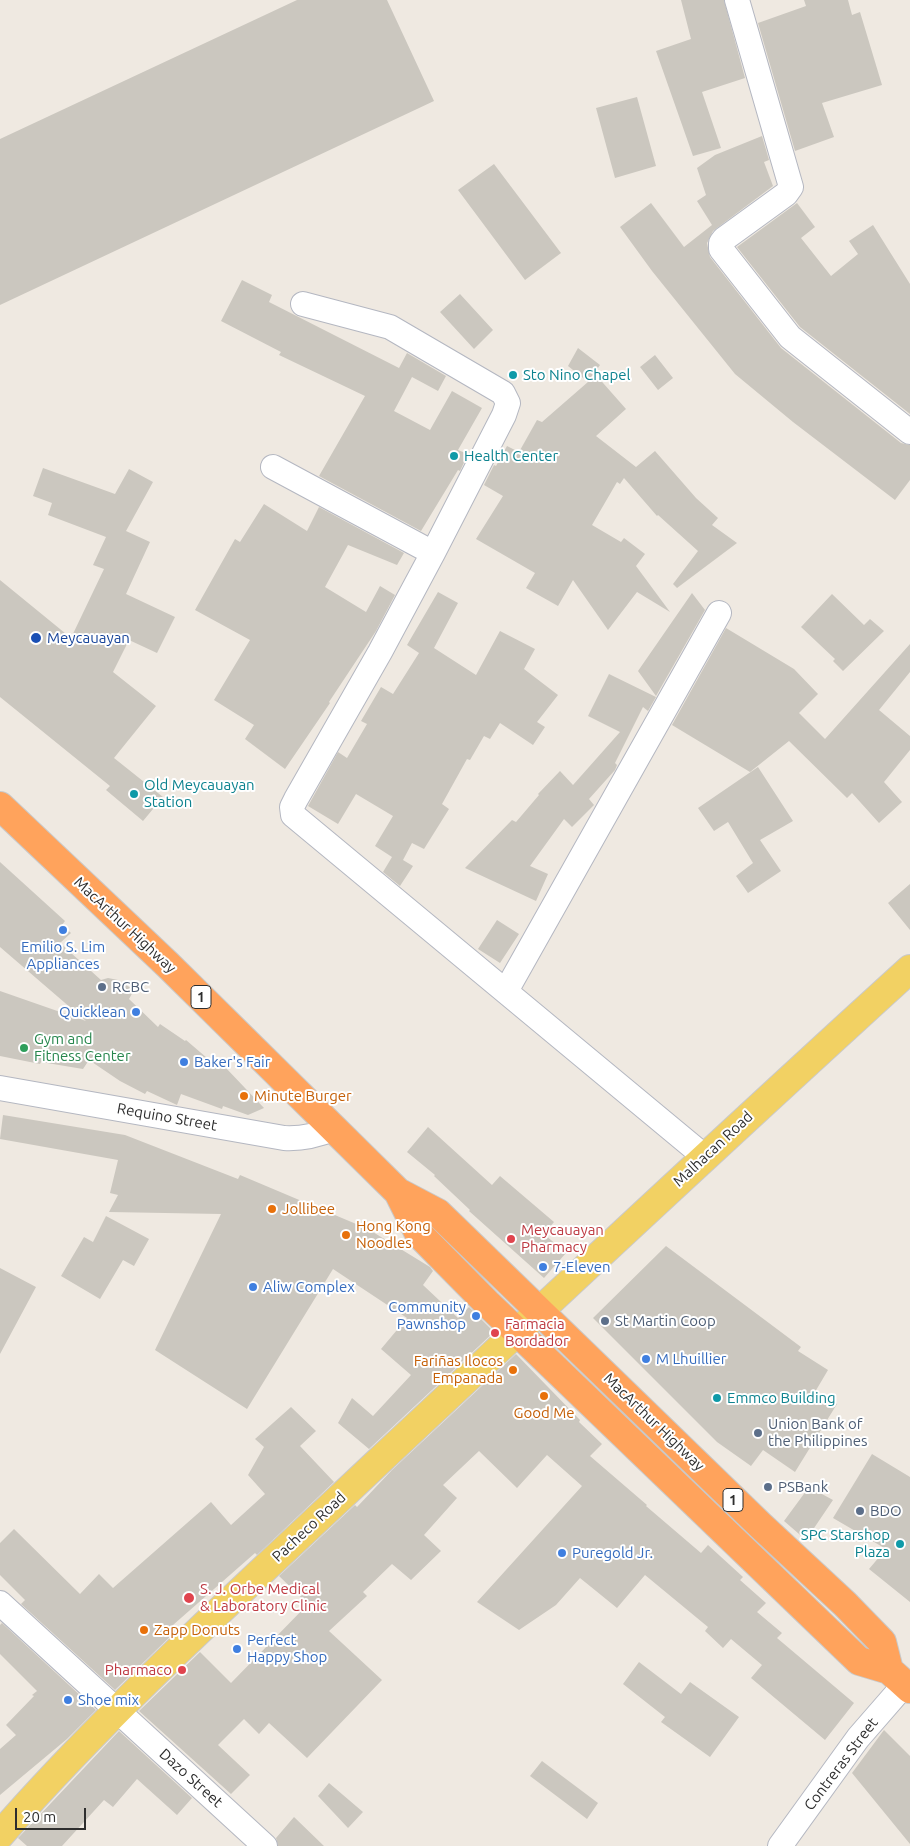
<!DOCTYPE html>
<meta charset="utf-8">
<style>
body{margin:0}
#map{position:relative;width:910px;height:1846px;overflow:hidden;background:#efe9e1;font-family:Ubuntu,sans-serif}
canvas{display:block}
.scale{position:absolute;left:15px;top:1808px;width:71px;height:22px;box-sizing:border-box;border:2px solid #2e2e2e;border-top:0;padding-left:6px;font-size:15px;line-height:18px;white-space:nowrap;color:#2e2e2e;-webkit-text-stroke:4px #fff;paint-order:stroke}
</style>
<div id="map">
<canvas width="910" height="1846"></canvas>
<div class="scale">20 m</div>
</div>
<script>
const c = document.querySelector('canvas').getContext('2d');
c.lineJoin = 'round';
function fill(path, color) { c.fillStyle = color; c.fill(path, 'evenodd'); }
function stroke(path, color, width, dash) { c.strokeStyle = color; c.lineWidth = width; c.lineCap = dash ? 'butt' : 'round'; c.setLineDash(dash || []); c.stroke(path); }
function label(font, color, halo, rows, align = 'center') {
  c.font = font + ' Ubuntu,sans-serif'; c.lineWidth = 4; c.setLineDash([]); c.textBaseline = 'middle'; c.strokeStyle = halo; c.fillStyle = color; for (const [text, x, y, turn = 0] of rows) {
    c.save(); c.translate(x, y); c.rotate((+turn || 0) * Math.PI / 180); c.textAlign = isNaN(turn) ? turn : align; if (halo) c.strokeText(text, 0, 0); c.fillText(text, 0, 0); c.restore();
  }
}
fill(new Path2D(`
 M297,0H387L434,101L0,305V139Z
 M681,0H724L745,78L702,92L721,148L693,156L656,51L691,39Z
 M804,0H848L852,15L860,12L882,85L822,103L834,137L795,151L758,23L806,6Z
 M637,97L656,166L615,178L596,108Z
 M762,136L769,160L764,162L773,186L713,231L707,243L710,257L781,348L901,443L910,445V480L895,500L793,422L735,374L652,271L620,227L651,203L684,247L712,225L697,201L706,195L697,168L715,155Z
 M494,164L561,253L525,280L458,190Z
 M797,203L815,227L801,238L831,276L858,254L849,241L873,225L910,284V414L800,327L737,247Z
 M242,280L272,295L269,302L399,368L407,353L446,376L438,391L412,377L394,411L430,430L452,391L482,408L458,450L468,454L460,471L458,470L421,531L319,476L365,396L279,355L281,352L221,321Z
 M460,294L493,330L474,349L440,312Z
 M578,348L600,365L588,382L568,366Z
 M655,355L673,378L658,390L640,367Z
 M596,375L626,409L596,436L636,467L655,451L696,498L718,518L712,525L737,543L677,588L673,584L698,551L658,515L657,516L624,478L620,484L617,482L592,525L621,542L624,538L645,554L636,566L670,612L637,592L608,630L573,580L558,606L526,588L535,573L476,539L503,496L484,485L494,465L496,466L507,446L519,452L537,420L542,422Z
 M43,468L115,494L129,469L153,482L126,531L150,542L126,594L175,617L157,653L129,640L113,672L156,706L114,758L163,797L143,821L106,790L110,786L0,697V580L71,638L104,569L93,565L106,537L48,515L52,503L33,496Z
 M264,504L307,531L319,507L404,553L397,565L348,545L325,587L366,612L380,586L395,595L376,631L329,702L330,703L285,769L245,739L254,725L214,700L250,640L195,610L235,539L240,542Z
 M438,592L458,603L434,648L476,675L500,631L535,649L524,669L558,695L537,722L545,727L533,745L500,723L490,739L484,736L470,760L467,759L442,804L449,809L424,849L412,843L403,860L413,866L400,886L383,872L392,857L375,846L393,816L356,794L338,824L308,806L338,752L347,758L367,724L361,721L381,687L393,694L419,653L407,645Z
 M692,593L705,610L656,696L638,671Z
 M832,594L864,625L870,619L884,631L843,671L833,661L835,659L801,627Z
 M726,628L794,669L818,694L799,713L825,739L910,644V672L879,710L910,736V750L884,782L902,802L879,823L852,793L847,798L789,741L750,772L672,725Z
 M609,674L656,697L648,711L643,707L615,763L617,765L615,770L589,799L594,805L572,827L564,819L530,866L548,874L536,901L465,868L512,820L516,822L539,795L538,794L560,771L573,785L620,732L588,716Z
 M758,767L793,821L760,840L781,871L748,893L736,876L753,863L728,822L714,831L698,808Z
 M0,862L65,921L62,925L71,933L60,943L101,980L108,978L118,980L134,990L129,999L158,1027L160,1024L185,1041L186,1040L207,1058L226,1068L264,1108L248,1115L223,1106L222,1109L181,1094L177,1105L147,1091L145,1094L120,1081L89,1060L83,1069L41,1062L40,1064L0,1056V991L86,1021L0,947Z
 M910,884V930L888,903Z
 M497,920L519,934L500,963L478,949Z
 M3,1115L125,1135L238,1179L240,1175L368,1229L430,1267L433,1271L423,1285L458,1318L469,1307L494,1332L369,1449L338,1423L352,1398L373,1416L411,1375L381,1349L407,1318L333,1269L247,1409L155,1350L221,1214L109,1212L118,1195L110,1193L118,1160L0,1139Z
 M428,1127L492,1185L500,1176L554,1222L544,1234L566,1253L544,1278L469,1211L470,1210L434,1176L435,1175L407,1152Z
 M106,1216L149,1239L134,1266L123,1260L100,1299L61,1276L84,1237L93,1242Z
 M666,1246L801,1347L798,1351L828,1370L815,1392L837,1404L795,1472L763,1450L751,1466L717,1442L593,1318Z
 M0,1268L36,1287L0,1354Z
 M516,1354L580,1420L579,1422L602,1444L590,1456L647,1505L646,1506L701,1553L708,1545L743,1577L740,1580L766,1603L757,1612L782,1633L777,1638L854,1703L825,1740L751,1678L762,1665L731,1639L723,1648L705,1631L708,1627L645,1575L617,1608L580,1578L556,1605L519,1630L477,1602L582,1486L547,1455L517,1488L479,1451L443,1485L457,1498L424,1535L441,1551L411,1580L392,1564L363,1592L367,1596L329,1631L382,1680L307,1758L269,1723L259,1734L244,1719L218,1745L250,1775L231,1794L139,1711L200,1652L231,1683L308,1604L279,1576L355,1505L357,1507L392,1470Z
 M291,1407L316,1431L300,1446L334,1482L257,1555L255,1553L173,1625L177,1630L115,1690L21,1604L25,1600L0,1575V1543L14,1529L80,1594L99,1574L113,1588L211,1502L231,1525L265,1494L248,1475L264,1447L255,1439Z
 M872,1454L910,1477V1602L869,1569L886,1549L833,1518Z
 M809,1487L833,1500L806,1540L784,1521Z
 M2,1623L96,1710L67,1739L0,1795V1749L16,1735L6,1725L34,1696L32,1695L37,1691L0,1654V1625Z
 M639,1662L681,1694L690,1682L739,1717L710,1757L661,1722L665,1717L623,1684Z
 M884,1730L910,1756V1844L852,1773Z
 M119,1731L192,1798L177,1815L137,1779L113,1807L104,1800L62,1846H27L18,1838Z
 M542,1761L598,1803L587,1819L530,1776Z
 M329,1783L363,1812L348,1828L318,1796Z
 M294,1817L324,1846H278L276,1838Z`), '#cbc7bf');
const minor = new Path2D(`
 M737,0L791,187L786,194L724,239L721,243V249L790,337L910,432
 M303,304L390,327L503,393L508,403L504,415L433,553L380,652L296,799L292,807L293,815L705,1157
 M273,467L433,553
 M506,991L719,613
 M0,1088L284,1138C302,1139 316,1136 333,1129
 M0,1603L265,1846
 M780,1846L858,1738L905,1684`);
const major = new Path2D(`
 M0,1835C117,1702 249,1584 377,1463C554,1297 731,1132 910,969`);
const highway = new Path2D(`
 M0,806L168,965L398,1192L438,1213L760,1525L845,1604L882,1642L889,1670
 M398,1192L419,1234L487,1303L859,1661L889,1670L910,1689`);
stroke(minor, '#b4b7c1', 26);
stroke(major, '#c9c9c9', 30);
stroke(highway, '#c9c9c9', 30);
stroke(minor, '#fff', 24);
stroke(major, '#f2d163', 28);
stroke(highway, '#ffa35c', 28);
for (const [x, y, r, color] of [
 [513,375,5,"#0f9aa8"],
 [454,456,5,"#0f9aa8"],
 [36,638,6,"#1a4fb4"],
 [134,794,5,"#0f9aa8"],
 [63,930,5,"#3f7fe0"],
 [102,987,5,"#5c6f8a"],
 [136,1012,5,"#3f7fe0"],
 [24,1048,5,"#2e9e5b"],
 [184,1062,5,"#3f7fe0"],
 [244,1096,5,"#e8710a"],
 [272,1209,5,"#e8710a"],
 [346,1235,5,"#e8710a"],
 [511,1239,5,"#e0444e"],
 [543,1267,5,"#3f7fe0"],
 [253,1287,5,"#3f7fe0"],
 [476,1316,5,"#3f7fe0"],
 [605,1321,5,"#5c6f8a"],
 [495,1333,5,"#e0444e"],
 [646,1359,5,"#3f7fe0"],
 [513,1370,5,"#e8710a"],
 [544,1396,5,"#e8710a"],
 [717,1398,5,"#0f9aa8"],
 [758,1433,5,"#5c6f8a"],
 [768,1487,5,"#5c6f8a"],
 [860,1511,5,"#5c6f8a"],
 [900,1544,5,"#0f9aa8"],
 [562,1553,5,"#3f7fe0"],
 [189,1598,6,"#e0444e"],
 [144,1630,5,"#e8710a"],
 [237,1649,5,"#3f7fe0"],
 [182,1670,5,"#e0444e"],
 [68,1700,5,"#3f7fe0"]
]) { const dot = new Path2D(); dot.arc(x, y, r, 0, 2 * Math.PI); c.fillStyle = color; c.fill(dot); stroke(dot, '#fff', 2); }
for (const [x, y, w] of [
 [201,997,20],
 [733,1500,20]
]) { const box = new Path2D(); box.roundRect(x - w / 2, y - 11.5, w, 23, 4); c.fillStyle = '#fff'; c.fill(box); stroke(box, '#2e2e2e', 1); }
label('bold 14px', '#2e2e2e', null, [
 ["1",201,997],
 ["1",733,1500]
]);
label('15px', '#0d838f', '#fff', [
 ["Sto Nino Chapel",523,375],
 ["Health Center",464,456],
 ["Old Meycauayan",144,785],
 ["Station",144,802],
 ["Emmco Building",727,1398],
 ["SPC Starshop",890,1535,"right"],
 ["Plaza",890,1552,"right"]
], 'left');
label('15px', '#164399', '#fff', [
 ["Meycauayan",47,638]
], 'left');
label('15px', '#2e2e2e', '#fff', [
 ["MacArthur Highway",125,925,43],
 ["Requino Street",167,1117,10],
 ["Malhacan Road",713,1149,-43],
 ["MacArthur Highway",654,1422,44],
 ["Pacheco Road",309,1527,-43],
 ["Contreras Street",841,1764,-53],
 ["Dazo Street",191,1778,42]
]);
label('15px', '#366cbe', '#fff', [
 ["Emilio S. Lim",63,947,"center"],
 ["Appliances",63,964,"center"],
 ["Quicklean",126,1012,"right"],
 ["Baker's Fair",194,1062],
 ["7-Eleven",553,1267],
 ["Aliw Complex",263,1287],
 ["Community",466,1307,"right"],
 ["Pawnshop",466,1324,"right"],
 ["M Lhuillier",656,1359],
 ["Puregold Jr.",572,1553],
 ["Perfect",247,1640],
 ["Happy Shop",247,1657],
 ["Shoe mix",78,1700]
], 'left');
label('15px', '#4e5e75', '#fff', [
 ["RCBC",112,987],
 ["St Martin Coop",615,1321],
 ["Union Bank of",768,1424],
 ["the Philippines",768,1441],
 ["PSBank",778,1487],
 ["BDO",870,1511]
], 'left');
label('15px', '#27864d', '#fff', [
 ["Gym and",34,1039],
 ["Fitness Center",34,1056]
], 'left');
label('15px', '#c56008', '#fff', [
 ["Minute Burger",254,1096],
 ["Jollibee",282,1209],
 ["Hong Kong",356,1226],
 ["Noodles",356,1243],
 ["Fariñas Ilocos",503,1361,"right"],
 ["Empanada",503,1378,"right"],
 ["Good Me",544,1413,"center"],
 ["Zapp Donuts",154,1630]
], 'left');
label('15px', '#be3a42', '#fff', [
 ["Meycauayan",521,1230],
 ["Pharmacy",521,1247],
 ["Farmacia",505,1324],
 ["Bordador",505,1341],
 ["S. J. Orbe Medical",200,1589],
 ["& Laboratory Clinic",200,1606],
 ["Pharmaco",172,1670,"right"]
], 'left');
</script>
